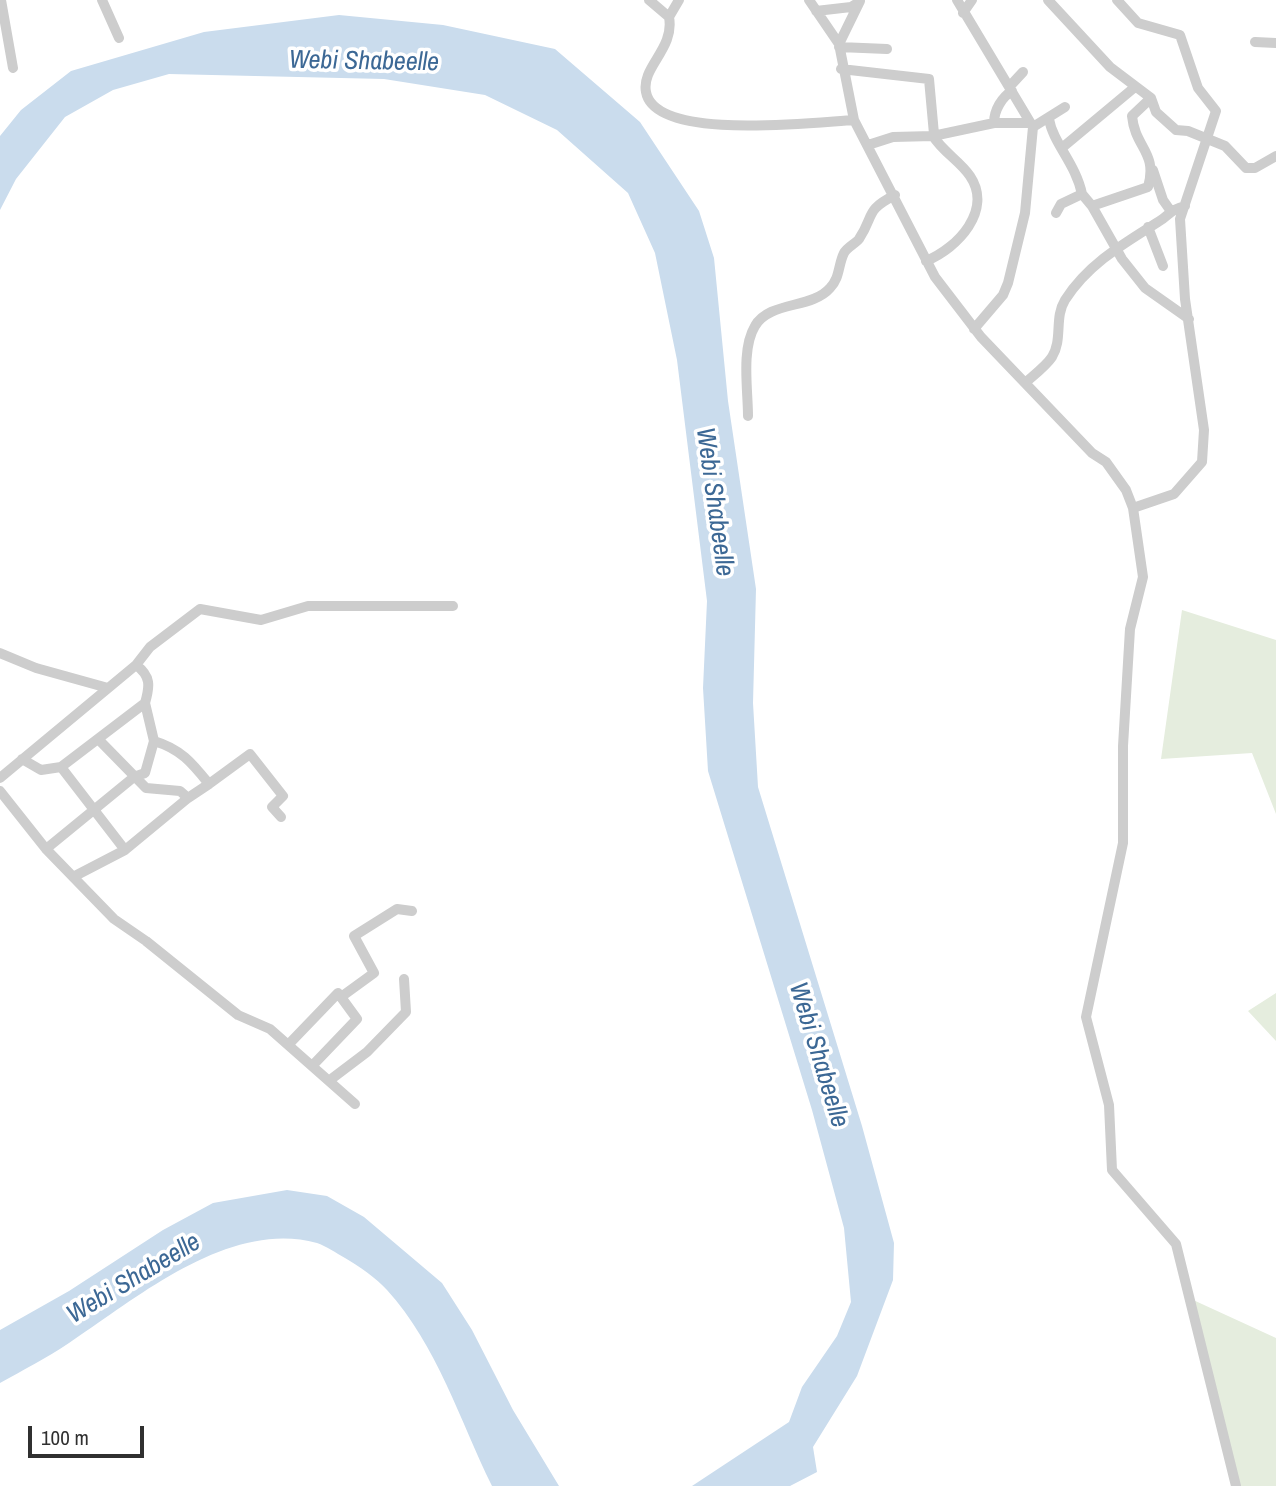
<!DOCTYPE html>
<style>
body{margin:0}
#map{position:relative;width:1276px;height:1486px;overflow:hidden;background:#fff;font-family:"Archivo Narrow",sans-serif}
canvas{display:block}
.scale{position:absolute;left:28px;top:1426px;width:116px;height:32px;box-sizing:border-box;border:4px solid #303030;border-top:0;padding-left:9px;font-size:21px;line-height:24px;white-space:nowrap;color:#303030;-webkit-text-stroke:5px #fff;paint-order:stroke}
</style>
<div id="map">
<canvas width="1276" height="1486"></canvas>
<div class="scale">100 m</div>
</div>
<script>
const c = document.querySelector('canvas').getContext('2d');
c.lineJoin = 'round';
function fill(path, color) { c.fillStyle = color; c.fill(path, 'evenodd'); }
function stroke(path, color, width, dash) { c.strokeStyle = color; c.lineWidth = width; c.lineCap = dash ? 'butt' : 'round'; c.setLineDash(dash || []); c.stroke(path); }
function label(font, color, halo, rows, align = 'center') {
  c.font = font + ' "Archivo Narrow",sans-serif'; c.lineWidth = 7; c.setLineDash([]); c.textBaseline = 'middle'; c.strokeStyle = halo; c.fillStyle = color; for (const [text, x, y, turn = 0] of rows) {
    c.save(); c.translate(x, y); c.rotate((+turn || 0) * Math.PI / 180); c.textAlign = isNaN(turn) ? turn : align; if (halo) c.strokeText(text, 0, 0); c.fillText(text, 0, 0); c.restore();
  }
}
fill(new Path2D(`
 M1182,610L1276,640V814L1252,753L1161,759Z
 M1276,993V1041L1248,1011Z
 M1191,1299L1276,1338V1486H1236Z`), '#e5edde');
fill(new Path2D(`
 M339,15L443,25L555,49L640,122L699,211L714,258L728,401L756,589L753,703L758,787L862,1126L894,1243L893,1280L857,1376L813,1447L817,1472L790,1486H692L789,1422L802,1387L837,1336L851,1302L844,1228L812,1110L708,771L703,688L707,601L677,360L655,253L628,193L557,130L485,95L384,79L169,74L113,90L65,117L16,179L0,210V136L21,110L71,71L204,32Z
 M287,1190L327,1196L364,1217L442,1283L472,1330L513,1410L559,1486H492C460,1421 437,1345 387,1290C376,1278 359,1266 345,1258C336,1253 326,1246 317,1243C229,1219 137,1298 69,1343C47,1358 23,1370 0,1383V1330L69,1291L163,1230L213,1203Z`), '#cadced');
stroke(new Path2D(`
 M1,0L13,68
 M102,0L119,38
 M649,0L669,17
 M679,0L669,17C675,49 641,67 646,92C655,142 815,122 854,120
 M809,0L839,44L854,120L935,277L981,337L1092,453L1106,462L1126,490L1133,508L1143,577L1130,629L1123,746V843L1086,1017L1109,1105L1112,1170L1176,1244L1236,1486
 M957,0L1033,127L1025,213L1008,283L1003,295L974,329
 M1048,0L1110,67L1151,98L1156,112L1176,130L1188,131L1225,146L1246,168H1255L1276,156
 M1117,0L1138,23L1180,35L1198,88L1216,111L1180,219L1185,299L1204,430L1202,462L1174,494L1133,508
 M816,11L851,7L856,4
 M963,13L972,0
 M1255,42L1276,43
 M839,44L860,1
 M839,47L887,49
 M841,69L929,79L934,134
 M1010,86L1023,72
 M1049,119C1053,143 1076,164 1082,194L1061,204L1056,213
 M994,123C994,110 1002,97 1012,91
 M1033,127L1065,107
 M868,145L893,137L933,136L994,123H1030
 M1063,147L1135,87
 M1153,170L1163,200L1170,210
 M1082,194L1092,206L1148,187C1158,152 1135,148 1132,116L1151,98
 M1092,206L1122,259L1145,288L1189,319
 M1148,227L1163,266
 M926,261C958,248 993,210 970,176C960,161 943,152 933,136
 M1025,383C1034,375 1046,366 1052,357C1063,339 1054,318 1065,300C1088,264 1123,244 1158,222C1170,215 1169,210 1185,206
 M748,416C748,390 741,349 755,326C769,301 812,309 830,288C840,278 838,265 844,253C847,247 855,244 859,239C875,215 864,211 895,195
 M0,653L36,668L108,688
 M145,703L154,741C181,749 192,763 209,784L188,798
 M99,740L146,788L180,791L188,798L125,850L61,767L145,703C150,686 151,676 136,665
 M22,759L41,770L61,767
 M0,778L136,665L150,647L200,609L261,620L308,606H453
 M209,784L250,754L283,796L272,807L281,817
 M0,791L46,849L114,919L146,941L238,1015L270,1029L355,1104
 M46,849L134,777L145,773L154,741
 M73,877L125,850
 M341,997L374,973L354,936L397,909L412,911
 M288,1045L338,993L357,1019L313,1065
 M330,1080L367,1052L406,1012L404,979`), '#cdcdcd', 10);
label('italic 26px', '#3c6895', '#fff', [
 ["Webi Shabeelle",364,62,1],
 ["Webi Shabeelle",714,502,82],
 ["Webi Shabeelle",818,1055,73],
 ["Webi Shabeelle",134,1279,-31]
]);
</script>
